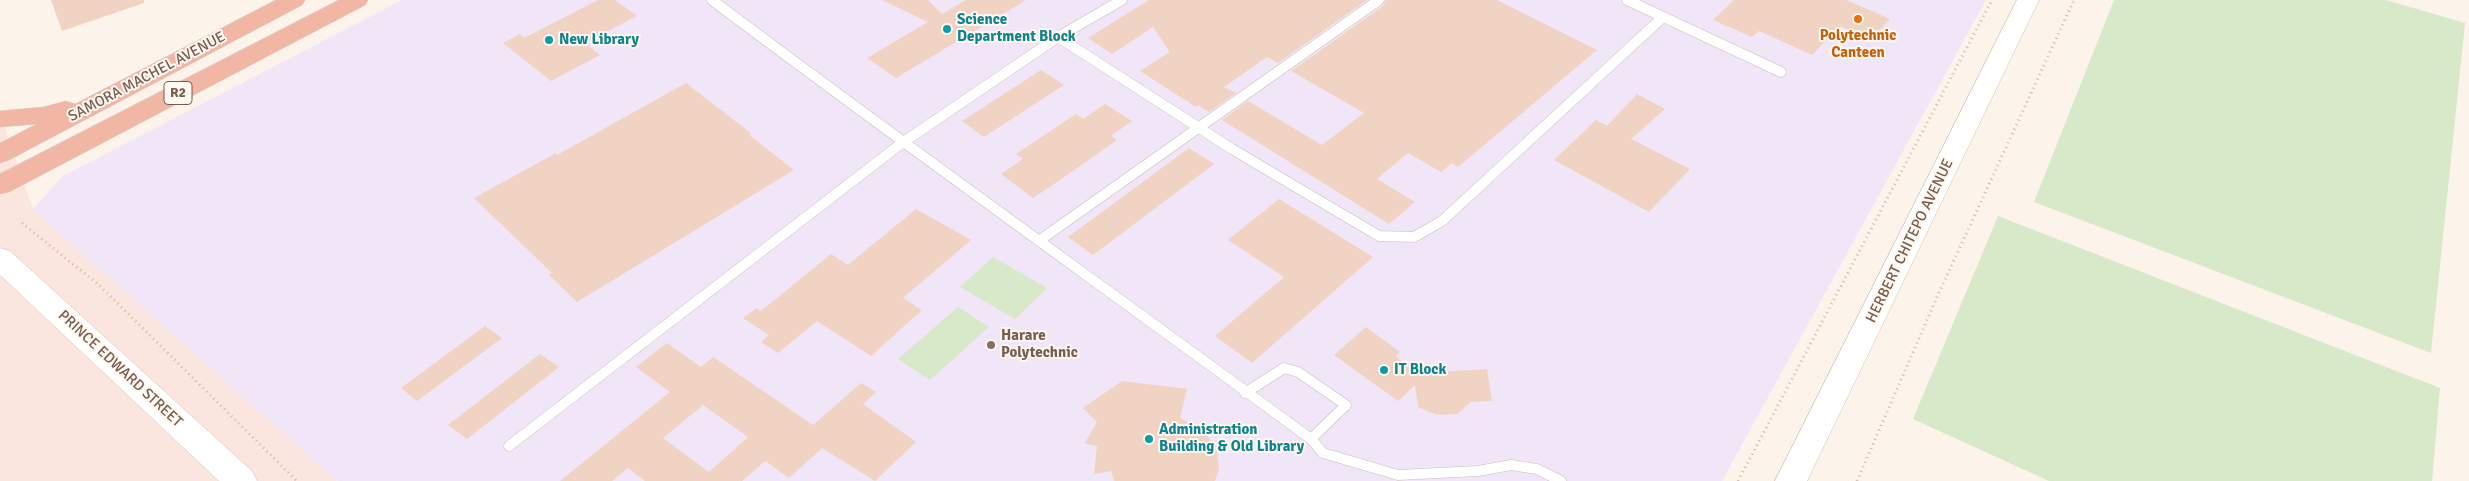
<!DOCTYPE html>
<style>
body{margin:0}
canvas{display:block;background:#fcf4ea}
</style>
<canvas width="2469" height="481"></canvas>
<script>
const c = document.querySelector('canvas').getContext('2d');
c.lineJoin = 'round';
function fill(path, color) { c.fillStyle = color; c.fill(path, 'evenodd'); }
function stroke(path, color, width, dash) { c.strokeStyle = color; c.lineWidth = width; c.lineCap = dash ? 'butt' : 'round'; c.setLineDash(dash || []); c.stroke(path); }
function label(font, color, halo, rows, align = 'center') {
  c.font = font + ' Signika,sans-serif'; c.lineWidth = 4; c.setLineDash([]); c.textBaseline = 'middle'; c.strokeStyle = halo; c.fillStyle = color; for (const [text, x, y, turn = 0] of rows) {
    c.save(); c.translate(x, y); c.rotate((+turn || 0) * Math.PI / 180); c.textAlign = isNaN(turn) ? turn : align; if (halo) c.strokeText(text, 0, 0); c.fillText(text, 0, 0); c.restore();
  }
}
fill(new Path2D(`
 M0,113L33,209L337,481H0Z`), '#fbe6df');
fill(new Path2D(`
 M402,0H1986L1722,481H337L33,209L63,176Z`), '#f1e6f8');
fill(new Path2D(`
 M2114,0H2386L2465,23L2431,353L2034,202Z
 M1998,216L2440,388L2432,481H2049L1913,419Z
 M993,257L1047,288L1015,319L960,287Z
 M958,307L989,327L930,380L898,359Z`), '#d7e9c8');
fill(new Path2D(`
 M51,0H144V3L62,31Z
 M598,0H615L637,16L585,43L600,55L551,81L503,43L520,34L524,38Z
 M882,0H928L942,14L966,0H1026L965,37V41L961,39L896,78L867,58L928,22Z
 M1149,0H1367L1278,63L1267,57L1224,87L1236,93L1209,112L1198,105L1196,107L1140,71L1170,52L1153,27L1112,54L1088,38Z
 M1386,0H1497L1597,50L1458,167L1452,163L1441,172L1408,153L1377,179L1415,202L1389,224L1222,120L1248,101L1322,145L1364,113L1291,71L1383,6Z
 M1734,0H1846L1890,19L1871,39L1840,26L1812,55L1759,31L1752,37L1713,20Z
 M1041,70L1064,85L984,137L962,121Z
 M686,83L752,134L749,135L794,170L577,302L549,275L552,273L474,198L556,153L557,155Z
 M1637,94L1665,109L1631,139L1690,169L1649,212L1554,160L1596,120L1607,126Z
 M1105,104L1132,121L1111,136L1117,140L1057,182L1033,198L1001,174L1023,159L1016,154L1076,114L1083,119Z
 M1189,148L1214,164L1093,255L1068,237Z
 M1279,199L1373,257L1252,363L1215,336L1284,277L1228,240Z
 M916,209L971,240L903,298L922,310L871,356L817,321L778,353L761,342L769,335L743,318L757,308L761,311L831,254L848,265Z
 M485,326L502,338L417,401L401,388Z
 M1366,327L1400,352L1395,356L1417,373L1487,369L1492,401L1471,402L1457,414L1437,415L1418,407L1415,385L1398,401L1334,355Z
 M667,343L701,367L713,357L813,425L861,383L876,392L863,404L916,442L875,481L822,448L789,478L765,461L742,481H645L628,468L612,481H560L670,392L636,367ZM703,405L748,437L709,472L663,438Z
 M540,354L559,367L467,439L448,425Z
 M1122,381L1187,389L1180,418L1200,428L1216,446L1219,469L1215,481H1114L1111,471L1094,474L1097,446L1085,443L1097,422L1083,408Z`), '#f0d3c3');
const lane = new Path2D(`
 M712,0C910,149 1111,292 1311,439L1323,453L1398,475L1478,471L1511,465L1537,469L1561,481
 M1627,0L1781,72
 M1058,37L1232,149L1379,236L1414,237L1442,221L1663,17
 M1040,240L1379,0
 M1245,393L1284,368L1298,372L1346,405L1311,439
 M509,446L902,143L1058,37L1122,0`);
const secondary = new Path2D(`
 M2017,0H2039L1807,481H1775Z
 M0,248L10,251L252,471L257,481H219L0,275Z`);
const highway = new Path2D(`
 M276,0H305L302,5L9,160L0,163V143L37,124L0,127V111L44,107L66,101L75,104Z
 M339,0H368L365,5L9,192L0,194V174Z`);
stroke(lane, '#cebcb0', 11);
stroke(secondary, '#d3beb0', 1);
stroke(highway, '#d9d1cd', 1);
stroke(new Path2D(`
 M22,223L99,285L297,481
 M1738,481L1992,0
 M1857,481L1937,297L2074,0`), '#d5b6a5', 3, [1, 4]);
stroke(lane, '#fff', 10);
fill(secondary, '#fff');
fill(highway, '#f2b6a4');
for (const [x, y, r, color] of [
 [1858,19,5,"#e8710a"],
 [947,29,5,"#0f9aa8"],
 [549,40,5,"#0f9aa8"],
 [991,345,5,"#8d6e63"],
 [1384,370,5,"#0f9aa8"],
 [1149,439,5,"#0f9aa8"]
]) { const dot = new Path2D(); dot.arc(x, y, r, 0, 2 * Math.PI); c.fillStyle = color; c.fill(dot); stroke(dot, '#fef8f0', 2); }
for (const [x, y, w] of [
 [178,93,28]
]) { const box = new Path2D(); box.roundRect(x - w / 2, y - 11.5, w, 23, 4); c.fillStyle = '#fef8f0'; c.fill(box); stroke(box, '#765b4e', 1); }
label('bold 14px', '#765b4e', null, [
 ["R2",178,93]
]);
label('bold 15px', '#0d838f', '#fef8f0', [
 ["Science",957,20],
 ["Department Block",957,37],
 ["New Library",559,40],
 ["IT Block",1394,370],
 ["Administration",1159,430],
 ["Building & Old Library",1159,447]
], 'left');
label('bold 15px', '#c56008', '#fef8f0', [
 ["Polytechnic",1858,36],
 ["Canteen",1858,53]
]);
label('15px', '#765b4e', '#fef8f0', [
 ["SAMORA MACHEL AVENUE",147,77,-28],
 ["HERBERT CHITEPO AVENUE",1910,241,-64],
 ["PRINCE EDWARD STREET",120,369,43]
]);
label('bold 15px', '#785e54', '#fef8f0', [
 ["Harare",1001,336],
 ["Polytechnic",1001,353]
], 'left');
</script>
